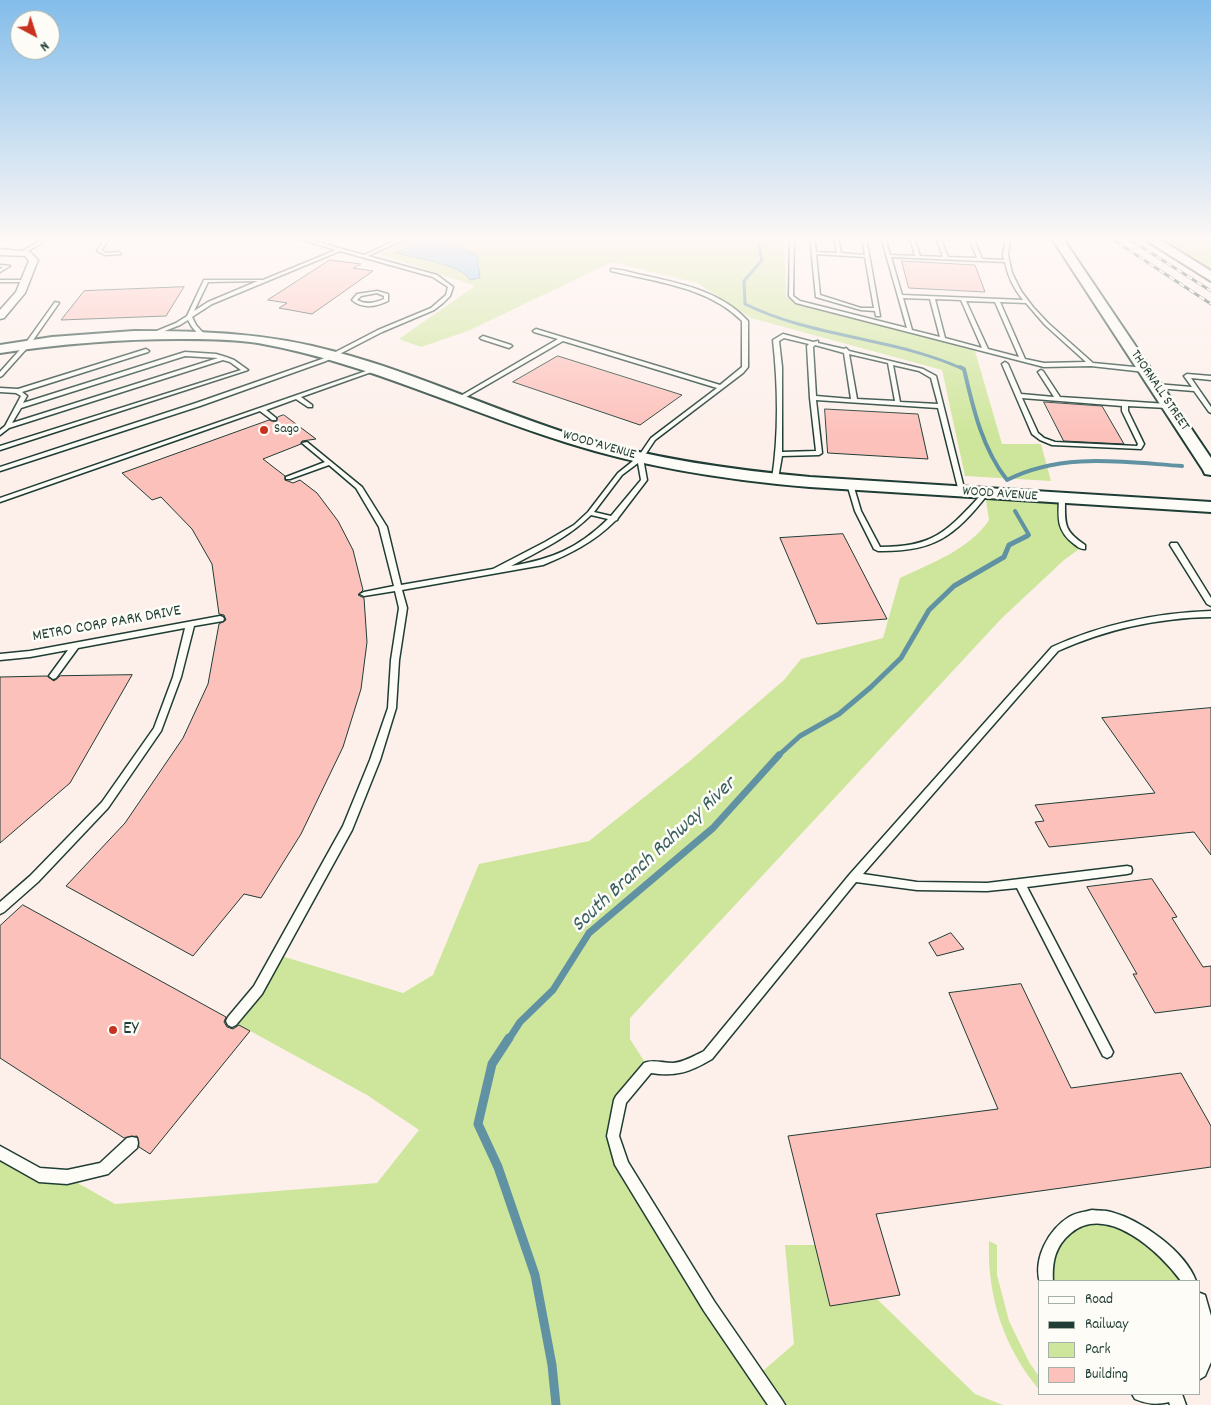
<!DOCTYPE html>
<style>
body{margin:0}
#map{position:relative;width:1211px;height:1405px;overflow:hidden;background:#fdf0eb;font-family:Dekko,sans-serif}
canvas{display:block}
.legend{position:absolute;left:1038px;top:1280px;width:162px;height:115px;box-sizing:border-box;background:#fdfcf7;border:1px solid #a4b0a9;margin:0;padding:6px 9px;list-style:none;font-size:15px;color:#1f3d34}
.legend li{display:flex;align-items:center;gap:10px;height:25px}
.legend b{width:25px;border:1px solid #a4b0a9}
.north{position:absolute;left:10px;top:10px;width:50px;height:50px;box-sizing:border-box;background:#fdfcf7;border:1px solid #a4b0a9;border-radius:50%;rotate:140deg;font-size:14px;font-weight:700;line-height:20px;text-align:center;color:#1f3d34}
.north::after{content:'';display:block;margin:auto;width:18px;height:22px;background:#c8321e;clip-path:polygon(50% 0,100% 100%,50% 72%,0 100%)}
</style>
<div id="map">
<canvas width="1211" height="1405"></canvas>
<ul class="legend">
<li><b style="height:6px;background:#fdfcf7"></b>Road</li>
<li><b style="height:6px;background:#1f3d34"></b>Railway</li>
<li><b style="height:14px;background:#cee69b"></b>Park</li>
<li><b style="height:14px;background:#fdc1bb"></b>Building</li>
</ul>
<div class="north">N</div>
</div>
<script>
const c = document.querySelector('canvas').getContext('2d');
c.lineJoin = 'round';
function fill(path, color) { c.fillStyle = color; c.fill(path, 'evenodd'); }
function stroke(path, color, width, dash) { c.strokeStyle = color; c.lineWidth = width; c.lineCap = dash ? 'butt' : 'round'; c.setLineDash(dash || []); c.stroke(path); }
function label(font, color, halo, rows, align = 'center') {
  c.font = font + ' Dekko,sans-serif'; c.lineWidth = 5; c.setLineDash([]); c.textBaseline = 'middle'; c.strokeStyle = halo; c.fillStyle = color; for (const [text, x, y, turn = 0] of rows) {
    c.save(); c.translate(x, y); c.rotate((+turn || 0) * Math.PI / 180); c.textAlign = isNaN(turn) ? turn : align; if (halo) c.strokeText(text, 0, 0); c.fillText(text, 0, 0); c.restore();
  }
}
fill(new Path2D(`
 M416,237H784L786,297L975,351L1002,444H1041L1051,481L965,476L942,370L751,318L697,283L612,262L468,331L421,347L399,339L475,286L379,254Z
 M1147,237H1211V277Z
 M985,494L1062,499V529L1082,547L1064,560L1002,618L630,1018V1039L648,1067L620,1100L613,1136L622,1165L757,1376L794,1344L785,1245H815L830,1306L877,1299L975,1394L1003,1405H0V1153L39,1175L67,1177L115,1204L377,1183L419,1130L367,1095L232,1021L278,955L403,993L433,975L479,864L589,841L691,760L784,680L801,659L883,638L900,578C931,563 969,550 989,520Z
 M1109,1218L1183,1270L1189,1281H1046L1045,1270L1064,1228Z
 M989,1241L997,1245V1275L1009,1321L1029,1362L1040,1378V1391C1004,1348 987,1297 989,1241Z`), '#cee69b');
const water = new Path2D(`
 M441,237L443,239L440,241L444,240L477,255L480,278L470,280C463,265 412,257 396,253L427,238Z`);
fill(water, '#8dcaed');
stroke(water, '#6192a3', 1);
stroke(new Path2D(`
 M757,237L762,260L744,281L745,304C814,338 893,337 963,369`), '#6192a3', 3);
stroke(new Path2D(`
 M960,367L964,369C973,408 982,448 1007,480C1062,452 1122,462 1182,466
 M1015,511L1029,535L1024,537`), '#6192a3', 4);
stroke(new Path2D(`
 M778,756L800,736L839,714L871,687L901,658L929,610L954,586L1004,557L1009,545L1027,536`), '#6192a3', 5);
stroke(new Path2D(`
 M509,1039L520,1022L553,990L589,933L713,828L779,755`), '#6192a3', 7);
stroke(new Path2D(`
 M509,1038L492,1064L478,1124L498,1167L535,1275L552,1365L556,1405`), '#6192a3', 9);
const building = new Path2D(`
 M330,260L361,264L353,268L373,271L312,314L279,308L287,303L268,300Z
 M902,261L975,265L985,292L909,288Z
 M184,287L166,316L61,320L84,291Z
 M558,356L682,395L640,425L513,382Z
 M1044,402L1102,406L1124,444L1064,441Z
 M825,409L918,414L928,459L828,453Z
 M284,415L316,439L302,441L301,444L263,459L285,476V480L293,483L300,480L317,493L338,521L353,550L363,590L358,595L364,598L367,642L361,689L343,747L301,834L261,898L244,894L193,956L66,886L125,823L183,738L208,684L219,624L226,620L224,615L219,614L212,564L192,529L161,497L152,500L122,473L269,420L276,422L278,417Z
 M843,534L887,619L817,624L780,538Z
 M132,675L70,783L0,843V677L47,676L54,681L60,676Z
 M1211,708V855L1194,832L1049,847L1035,822L1044,821L1035,805L1155,793L1102,718Z
 M1152,879L1177,917L1172,918L1203,967L1211,966V1006L1155,1013L1133,974H1137L1087,887Z
 M23,905L226,1017L224,1022L227,1027L233,1029L239,1025L250,1031L150,1154L139,1147L137,1136L124,1138L0,1058V926Z
 M951,933L964,949L937,956L929,943Z
 M1021,984L1071,1088L1181,1073L1211,1126V1167L876,1214L900,1295L830,1306L788,1136L998,1109L949,993Z`);
fill(building, '#fdc1bb');
stroke(building, '#1f3d34', 1);
const service = new Path2D(`
 M46,237H52L23,254L19,253Z
 M106,237H111L101,250L106,253L119,252L121,254L105,255L97,251Z
 M292,237H300L364,255L403,237H410L368,256L437,275L453,287L450,296L443,303L434,310L382,332L326,361L200,406L0,471V467L196,403L322,359L378,330L431,308L446,295L448,287L433,277L340,251L212,304L192,317L196,325L205,335L204,336H200L192,327L188,320L180,325L152,336L147,335L176,323L187,316L204,280H263L336,250ZM258,281L208,302L194,311L208,282Z
 M790,237H794L793,296L800,301L907,328L881,237H885L890,255L915,256L910,237H914L920,256L943,257L936,237H940L948,257L977,258L969,237H973L982,259L1004,260L1003,255L1006,237H1010L1008,255L1012,273L1021,291L1033,307L1048,323L1093,363L1145,368L1148,370L1145,372L1091,366L1044,367L796,303L789,296ZM891,257L1005,262C1008,277 1014,289 1023,300L902,295ZM903,298L930,299L940,337L912,330ZM935,299L961,300L982,348L945,338ZM966,301L995,302L1019,357L988,349ZM1000,302L1026,303L1045,325L1086,362L1044,363L1025,359Z
 M810,237H814L816,252L837,253L834,237H838L841,253L865,255L862,237H866L880,316H876L875,311L861,310L816,297ZM816,254L865,257L874,308H861L820,295Z
 M0,265L10,266L0,272V269L3,267H0Z
 M611,269C621,269 632,273 642,275C679,283 721,291 748,321V367L743,373L655,440L643,458L647,480L618,518L617,520L615,521C594,542 570,554 543,565L402,590L407,608L399,660L396,708L380,760L352,830L262,994L236,1025L232,1027L228,1025L226,1021L228,1017L254,986L343,826L370,760L388,708L391,660L399,608L395,591L364,596L360,594L364,592L394,586L379,527L356,488L329,465L290,479H286V477L325,462L302,443L307,442L362,487L387,527L401,585L493,569L545,542L574,525L588,512L618,473L638,457L651,438L717,388L563,341L461,400H457V398L558,339L534,332L533,331L536,329L720,385L742,367V321C708,287 657,282 611,271ZM638,463L641,480L611,516L594,512L622,475ZM591,515L608,519C577,549 552,559 511,566C539,551 568,538 591,515Z
 M0,280H25L27,281L25,282H0Z
 M377,291L388,294V301C376,307 362,309 352,300L357,294ZM377,293L384,296V299C375,303 366,305 357,300L361,296Z
 M55,302L59,303L29,346L2,376L0,377V372L25,344Z
 M783,334L813,342L818,341V343L844,349L846,348L849,351L923,369L936,376L965,492L964,493H960L959,492L938,408L816,400L822,453L819,455L782,456L778,479L777,480H773L772,479C779,434 778,385 773,340ZM784,338L809,344L807,346L810,398L816,451L782,452V367L779,341ZM815,345L844,353L851,399L816,396L813,347ZM849,354L888,363L895,401L857,399ZM893,365L919,371L931,378L938,404L900,402Z
 M483,336L511,345L512,346L509,348L481,339L480,338Z
 M146,349L149,351L148,352L22,392L27,396L23,403L185,352L216,354L226,357L234,360L248,370L0,450V446L241,370L230,362L223,360L9,428L0,435V430L5,426L21,396L16,393L0,392V388L18,389ZM185,356L218,358L12,423L21,408Z
 M1005,362L1008,364L1021,394L1054,397L1038,372L1041,370L1043,371L1060,397L1168,404L1171,406L1168,408L1128,406V411L1144,444L1141,449L1052,445L1040,440L1032,434L1002,364ZM1022,398L1122,406V411L1138,444L1137,446L1055,442L1044,438L1038,433Z
 M372,369L377,370L301,397L312,405V407H308L296,399L266,410L276,418V420H272L260,411L0,502V498Z
 M1187,374L1211,376V380L1191,378L1211,407V413L1209,412L1194,391L1156,388L1153,386L1156,384L1192,387L1184,376Z
 M850,482L853,484L861,511L880,547C935,547 947,531 983,493L985,492L988,494C954,537 934,552 878,551L874,549L855,511L847,484Z
 M1062,497L1065,499C1065,524 1063,530 1085,545V549C1080,549 1078,547 1074,544C1057,531 1058,519 1059,499Z
 M1171,543H1177L1211,598V606L1207,604L1170,545Z
 M1211,611V617C1157,618 1107,629 1058,651L863,874L917,882L987,883L1127,866L1131,867L1132,870L1131,873L1127,874L1027,887L1111,1048L1113,1052L1111,1056L1107,1058L1103,1056L1017,888L987,891L917,890L856,882L712,1059C690,1072 676,1077 651,1073L626,1103L619,1136L628,1162L714,1301L782,1400L785,1405H768L704,1311L615,1165L607,1136L614,1100L616,1096L644,1063C652,1059 663,1063 673,1063C684,1062 694,1056 704,1051L850,874L1052,647C1103,624 1155,613 1211,611Z
 M220,616L223,617L224,619L223,621L194,626L181,677L161,731L108,808L38,882L4,912L0,914V902L30,876L102,802L154,728L173,677L185,628L78,648L56,678L53,679L49,676L68,650L30,657L0,660V654L30,651Z
 M132,1137L137,1138L138,1143L137,1148L108,1174L67,1184L39,1182L0,1160V1146L40,1168L67,1170L100,1163L127,1138Z
 M1092,1210C1098,1211 1105,1210 1111,1212C1141,1220 1185,1251 1196,1281H1181C1160,1252 1107,1203 1071,1233C1055,1246 1052,1262 1053,1281H1040V1283C1033,1259 1048,1230 1069,1217C1075,1213 1084,1212 1092,1210Z
 M1200,1293L1205,1295L1211,1316V1362L1205,1376L1200,1379Z
 M1132,1394H1182L1186,1405H1170L1169,1402C1157,1405 1146,1404 1135,1399Z`);
const minor = new Path2D(`
 M0,249L30,252L38,260L25,293L4,318L0,319V310L16,292L29,261L25,256L0,255Z`);
const tertiary = new Path2D(`
 M1051,237H1062L1211,458V475L1205,474L1203,470Z
 M134,331C203,331 270,333 336,352C419,374 498,412 579,437C655,459 732,470 810,477L1211,502V512L810,487C728,480 647,468 568,443C464,411 366,362 258,343C232,339 205,339 179,339C119,339 60,344 0,353V345L52,337Z`);
const secondary = new Path2D(`
 M1141,237H1156L1211,271V281Z`);
stroke(service, '#1f3d34', 3);
stroke(minor, '#1f3d34', 3);
stroke(tertiary, '#1f3d34', 4);
stroke(secondary, '#1f3d34', 4);
fill(service, '#fdfcf7');
fill(minor, '#fdfcf7');
fill(tertiary, '#fdfcf7');
fill(secondary, '#fdfcf7');
const rail = new Path2D(`
 M1109,237L1211,304
 M1126,237L1211,291`);
stroke(rail, '#1f3d34', 3);
stroke(rail, '#fdfcf7', 2, [6]);
const sky = c.createLinearGradient(0, 0, 0, 434);
sky.addColorStop(0, '#83bdea');
sky.addColorStop(0.55, '#fef8f6');
sky.addColorStop(1, '#fef8f600');
c.fillStyle = sky;
c.fillRect(0, 0, 1211, 434);
for (const [x, y, r, color] of [
 [264,430,5,"#c8321e"],
 [113,1030,5,"#c8321e"]
]) { const dot = new Path2D(); dot.arc(x, y, r, 0, 2 * Math.PI); c.fillStyle = color; c.fill(dot); stroke(dot, '#fdfcf7', 2); }
label('14px', '#1f3d34', '#fdfcf7', [
 ["THORNALL STREET",1159,391,56],
 ["WOOD AVENUE",599,446,16],
 ["WOOD AVENUE",1000,495,4]
]);
label('14px', '#1f3d34', '#fdfcf7', [
 ["Sago",274,430]
], 'left');
label('16px', '#1f3d34', '#fdfcf7', [
 ["METRO CORP PARK DRIVE",107,625,-10]
]);
label('19px', '#1f3d34', '#fdfcf7', [
 ["EY",123,1030]
], 'left');
label('italic 21px', '#3a6062', '#fdfcf7', [
 ["South Branch Rahway River",655,856,-43]
]);
</script>
